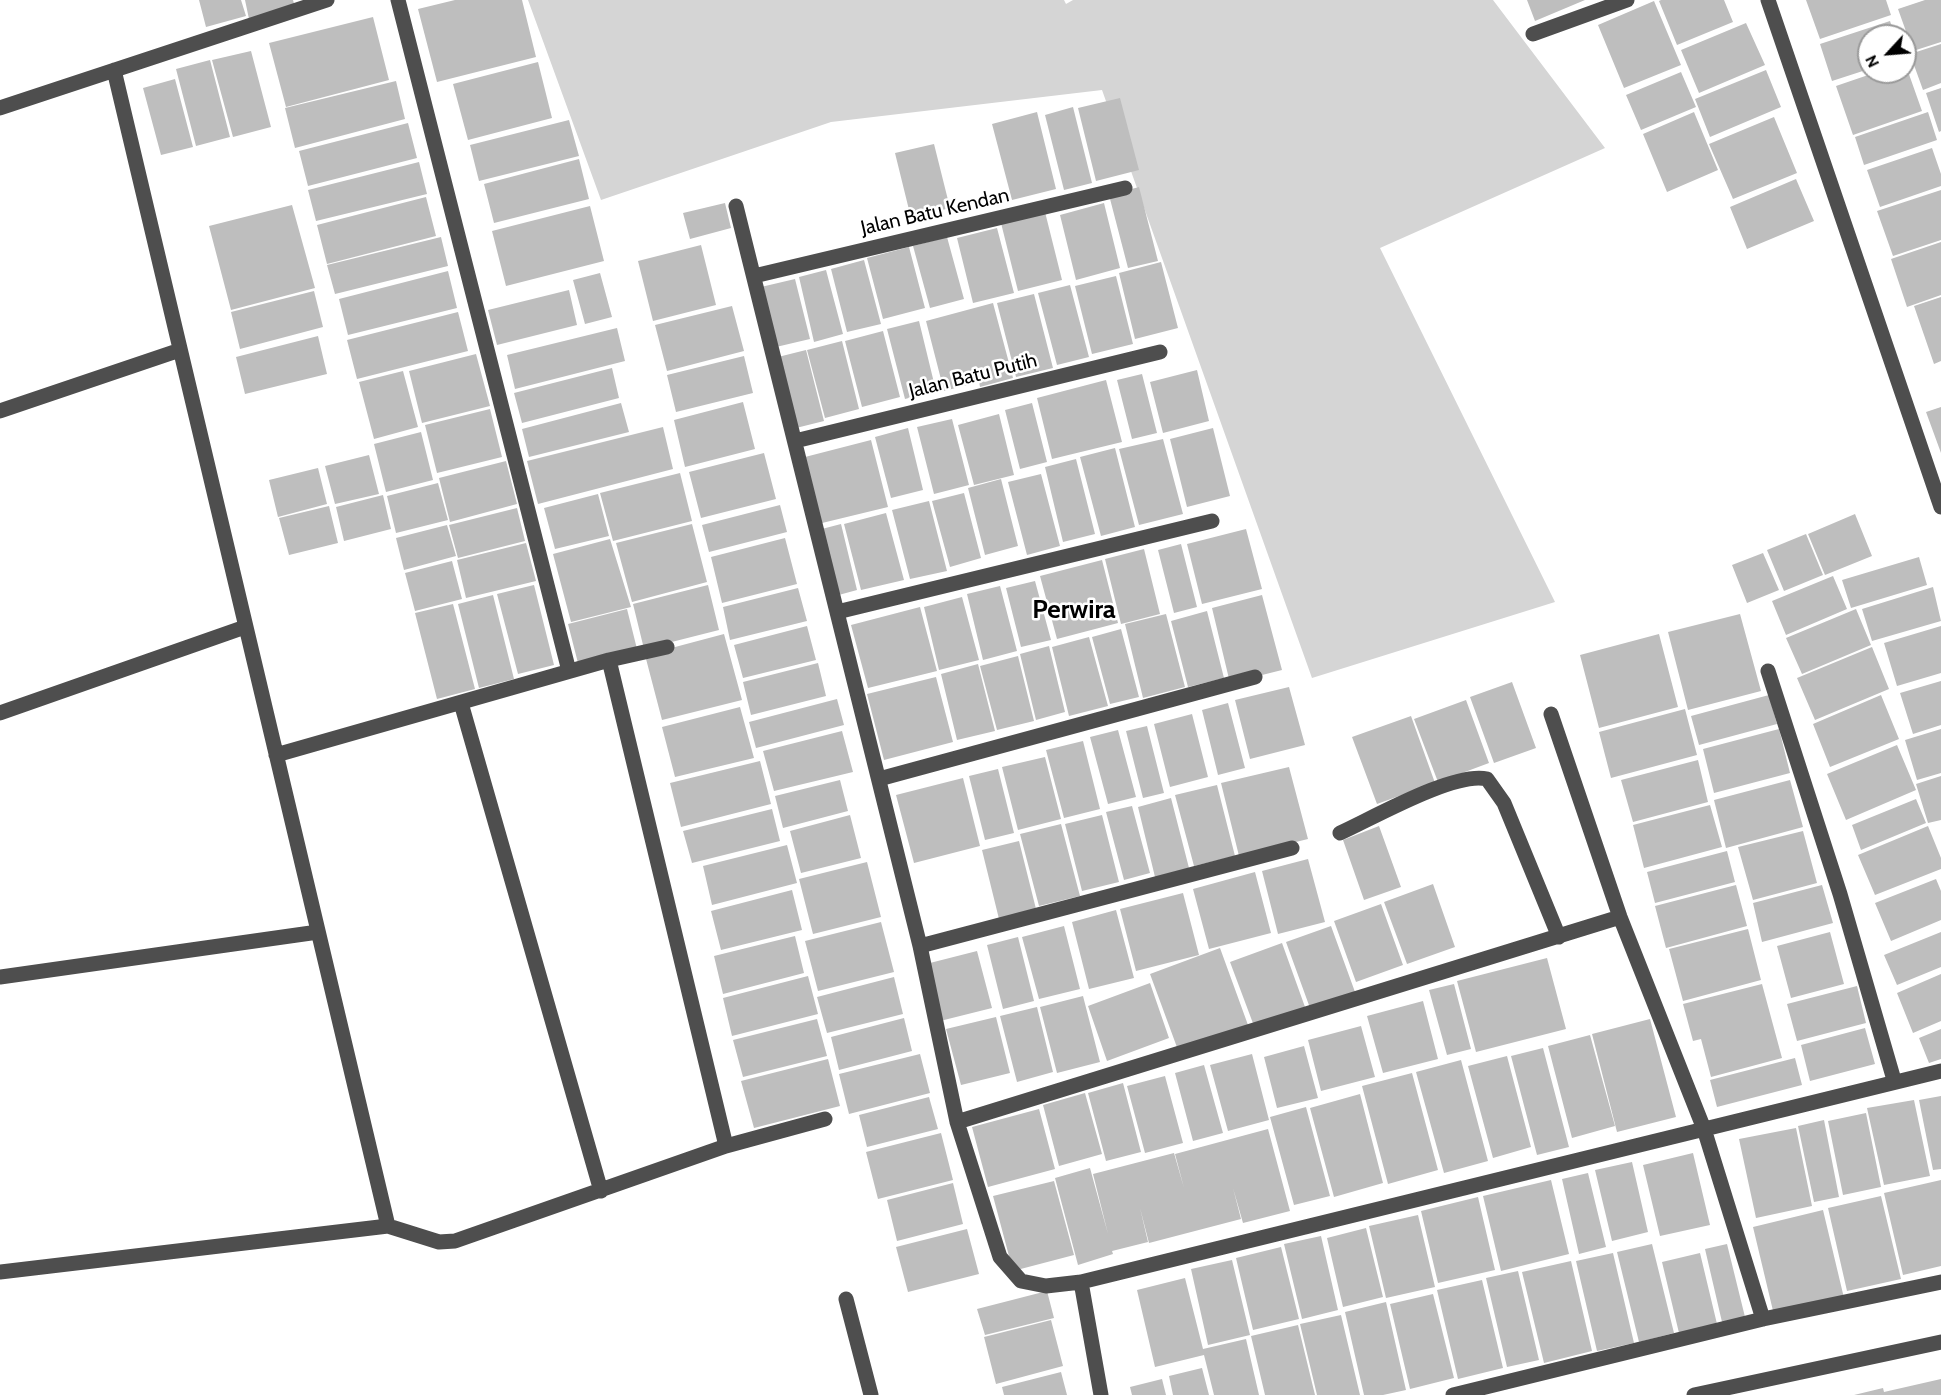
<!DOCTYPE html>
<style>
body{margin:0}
#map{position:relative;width:1941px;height:1395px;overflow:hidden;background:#fff;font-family:Cabin,sans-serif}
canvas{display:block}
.north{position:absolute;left:1857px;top:24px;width:60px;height:60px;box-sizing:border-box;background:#fff;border:2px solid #999;border-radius:50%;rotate:244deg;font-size:16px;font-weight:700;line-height:24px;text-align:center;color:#000}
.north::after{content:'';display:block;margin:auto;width:21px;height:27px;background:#000;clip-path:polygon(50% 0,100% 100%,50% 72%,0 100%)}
</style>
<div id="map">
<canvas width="1941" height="1395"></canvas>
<div class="north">N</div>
</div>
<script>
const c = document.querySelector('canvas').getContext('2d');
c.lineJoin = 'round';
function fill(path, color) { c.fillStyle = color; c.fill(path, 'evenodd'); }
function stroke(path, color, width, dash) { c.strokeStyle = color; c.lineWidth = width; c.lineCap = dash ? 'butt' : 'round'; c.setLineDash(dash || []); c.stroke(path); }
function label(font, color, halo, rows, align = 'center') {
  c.font = font + ' Cabin,sans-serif'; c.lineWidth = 5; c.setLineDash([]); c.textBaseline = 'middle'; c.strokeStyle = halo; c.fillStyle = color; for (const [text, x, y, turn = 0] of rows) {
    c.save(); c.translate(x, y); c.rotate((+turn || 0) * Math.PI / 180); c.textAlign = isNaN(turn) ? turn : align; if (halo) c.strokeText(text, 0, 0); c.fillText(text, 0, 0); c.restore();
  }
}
fill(new Path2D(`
 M528,0H1064L1066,4L1073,0H1493L1605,148L1380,248L1555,602L1312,678L1102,90L831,122L601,200Z`), '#d5d5d5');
fill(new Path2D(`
 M199,0H241L246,16L206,27Z
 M245,0H293L295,7L249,19Z
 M455,0H522L536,57L437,82L418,9Z
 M1527,0H1585L1535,21Z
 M1661,0H1724L1733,22L1677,45L1659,1Z
 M1806,0H1886L1891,15L1820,39Z
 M1925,0H1941V42L1913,51L1898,9Z
 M1654,1L1681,65L1624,88L1598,25Z
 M373,17L389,80L286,107L269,43Z
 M1890,21L1895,36H1869V69L1832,81L1820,44Z
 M1746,23L1765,65L1699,93L1681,50Z
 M1941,44V83L1923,90L1910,54Z
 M251,51L271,127L233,137L212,60Z
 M210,60L230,137L196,146L176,69Z
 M538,62L552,118L468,140L453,84Z
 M1905,63L1922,111L1853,135L1836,86L1877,72H1905Z
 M1766,70L1781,107L1710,137L1695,99Z
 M1681,72L1696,107L1641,130L1626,95Z
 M175,79L193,147L161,155L143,88Z
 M396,81L405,119L295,148L285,108Z
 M1941,88V131L1939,132L1926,93Z
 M1120,98L1139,170L1096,181L1078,108Z
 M1073,107L1092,183L1064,190L1045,115Z
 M1037,112L1056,189L1012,200L992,124Z
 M1694,112L1718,170L1667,192L1643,134Z
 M1928,112L1937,140L1864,165L1855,137Z
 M1774,117L1797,173L1733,199L1709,144Z
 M569,120L579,156L479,181L470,145Z
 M408,123L417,158L308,186L299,151Z
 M934,144L950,208L911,218L895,153Z
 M1932,148L1941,174V186L1880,207L1867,170Z
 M579,159L589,199L494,223L484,184Z
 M419,162L427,194L316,221L308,190Z
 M1796,179L1814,221L1747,249L1730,207Z
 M1139,187L1158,261L1128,268L1109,195Z
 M1941,190V240L1893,256L1877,211Z
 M426,197L436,236L327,264L317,225Z
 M725,203L731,228L690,239L683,213Z
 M1104,203L1120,268L1076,280L1060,215Z
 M292,205L315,288L231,310L209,226Z
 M590,206L604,261L506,286L492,231Z
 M1045,212L1062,280L1018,291L1001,223Z
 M997,228L1014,293L973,303L957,238Z
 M441,237L448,266L335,294L327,265Z
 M947,237L964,299L930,308L913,246Z
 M1941,242V295L1907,307L1891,259Z
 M701,245L716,305L653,321L638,261Z
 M909,247L925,308L883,319L867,258Z
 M864,260L881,324L847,332L831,269Z
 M1161,262L1178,328L1135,339L1119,273Z
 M826,270L843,334L814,342L799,277Z
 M448,271L457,308L348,335L339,299Z
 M600,273L612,317L585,324L573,280Z
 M1116,276L1133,344L1092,354L1075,286Z
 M795,279L810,339L776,347L761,287Z
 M1070,285L1089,357L1057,365L1038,293Z
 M569,290L577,325L497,345L488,310Z
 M314,291L323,327L240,349L231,312Z
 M1034,294L1053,368L1016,377L997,303Z
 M1941,297V361L1934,364L1914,306Z
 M993,303L1013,378L980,387L979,382L944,391L926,321Z
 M732,306L744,351L667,371L655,325Z
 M458,312L468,351L357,379L347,340Z
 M919,321L936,391L905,399L887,329Z
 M617,328L625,361L515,389L507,355Z
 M883,331L900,397L862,407L845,341Z
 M318,336L327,374L245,394L236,357Z
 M842,341L859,409L825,418L807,350Z
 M806,350L824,421L796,428L778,357Z
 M476,354L490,406L422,423L409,371Z
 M744,356L753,393L676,412L667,375Z
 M612,368L619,398L522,423L514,393Z
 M1197,370L1209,421L1163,433L1150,382Z
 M403,371L418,427L374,439L359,382Z
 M1142,374L1157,433L1132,439L1117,380Z
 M1106,380L1122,442L1052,459L1037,398Z
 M743,402L755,449L685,467L674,420Z
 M621,403L629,432L529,457L522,429Z
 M1032,403L1047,462L1020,469L1005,410Z
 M1941,407V453L1926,412Z
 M490,409L502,457L437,473L425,425Z
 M999,414L1014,475L974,485L958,425Z
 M952,419L969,485L934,494L917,427Z
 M663,427L673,469L538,504L527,461Z
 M908,428L923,490L891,498L875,437Z
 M1213,428L1230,496L1187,507L1170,439Z
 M421,432L433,480L386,492L374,444Z
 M1163,439L1183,514L1139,525L1119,449Z
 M871,440L888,507L822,523L805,457Z
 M1115,448L1135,527L1101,536L1080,457Z
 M764,453L776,499L701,518L689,472Z
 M369,455L379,494L335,504L325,466Z
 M1076,459L1095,534L1063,542L1045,467Z
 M506,461L517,504L450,522L439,478Z
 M318,468L327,504L278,517L269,480Z
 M680,473L692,521L613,541L600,493Z
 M1041,474L1060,546L1027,555L1008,482Z
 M1001,479L1018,546L985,555L968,488Z
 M438,483L448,520L396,533L387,496Z
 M964,493L981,558L950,567L932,501Z
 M598,494L609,536L555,549L544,508Z
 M383,495L391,529L344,541L336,507Z
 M929,501L947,571L910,579L892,510Z
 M780,505L787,532L709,552L702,525Z
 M329,506L338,543L289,555L279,518Z
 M517,508L525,541L458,558L449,525Z
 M886,513L904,580L861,590L844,524Z
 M1855,514L1872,556L1825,575L1808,534Z
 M692,524L707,582L632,602L616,543Z
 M841,524L857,590L835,596L818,530Z
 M447,525L456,556L404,570L396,538Z
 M1246,529L1262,589L1202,604L1187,544Z
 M1806,534L1823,575L1784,591L1767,550Z
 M785,538L797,584L722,603L711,557Z
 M610,539L631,607L571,622L553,554Z
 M526,543L536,581L466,598L457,560Z
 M1181,544L1197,607L1174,613L1158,550Z
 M1144,549L1160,614L1121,624L1105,559Z
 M1763,553L1779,590L1747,603L1732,565Z
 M1919,557L1927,585L1851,608L1842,580Z
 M1102,560L1118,623L1057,639L1040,576Z
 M452,561L462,599L415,611L405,573Z
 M1833,576L1847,609L1786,635L1772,601Z
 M1035,581L1051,640L1021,647L1006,588Z
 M534,585L554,665L518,674L497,594Z
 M708,585L719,630L644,649L633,604Z
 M1000,586L1017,651L983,660L967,594Z
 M1933,587L1941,621L1872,641L1862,609Z
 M798,588L807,621L730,640L723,607Z
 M493,595L514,679L479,688L458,604Z
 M1262,595L1282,670L1230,683L1212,608Z
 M962,597L979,660L939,670L924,607Z
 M453,604L475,689L437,699L415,613Z
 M920,607L937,671L868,688L851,625Z
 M627,609L637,649L578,663L568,624Z
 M1856,609L1871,645L1802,674L1786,638Z
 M1207,611L1224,678L1188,687L1171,621Z
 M1166,614L1185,687L1143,698L1125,624Z
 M1740,614L1761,691L1688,710L1668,632Z
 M807,626L816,660L743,678L734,645Z
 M1941,626V673L1897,686L1884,643Z
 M1121,629L1139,697L1110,704L1092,637Z
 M724,634L742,700L662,720L645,655Z
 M1659,634L1678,707L1599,728L1580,655Z
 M1089,637L1108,706L1069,716L1052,647Z
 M1049,646L1065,712L1036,720L1020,654Z
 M1872,647L1889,689L1815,720L1797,678Z
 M1018,656L1034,721L997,730L980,666Z
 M818,663L826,696L751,715L743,682Z
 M978,664L995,731L957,740L941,674Z
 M936,677L953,742L884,760L867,694Z
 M1941,681V725L1913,734L1900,693Z
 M1512,682L1536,748L1494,763L1470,697Z
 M1289,687L1305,745L1250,759L1235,700Z
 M1769,695L1777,724L1699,745L1691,716Z
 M1881,695L1899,739L1830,767L1813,724Z
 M837,699L844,725L756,748L749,722Z
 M1466,700L1489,763L1438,782L1414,719Z
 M1228,703L1245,768L1218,775L1202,710Z
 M740,707L754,758L675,777L662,727Z
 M1685,709L1697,755L1611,778L1599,732Z
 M1192,714L1208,777L1170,787L1154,724Z
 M1411,716L1435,783L1377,804L1352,737Z
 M1147,726L1164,793L1143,798L1126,731Z
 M1779,729L1790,773L1714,793L1703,749Z
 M1941,729V773L1917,780L1905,740Z
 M1118,730L1136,797L1108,804L1090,737Z
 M842,731L853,772L774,791L763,751Z
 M1083,741L1100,809L1064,818L1046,750Z
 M1897,745L1916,790L1846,820L1827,774Z
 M1045,757L1061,819L1018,830L1002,767Z
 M1698,760L1708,802L1633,822L1621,780Z
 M760,761L771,804L681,827L670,783Z
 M1289,767L1308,839L1239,856L1221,783Z
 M998,769L1014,833L985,840L969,776Z
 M1941,776V820L1928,823L1916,784Z
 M963,778L980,846L914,863L896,795Z
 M840,780L848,811L783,828L775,796Z
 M1790,780L1803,827L1726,848L1714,800Z
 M1217,785L1235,856L1194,866L1175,795Z
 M1171,798L1189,868L1155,877L1138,807Z
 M1916,799L1926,823L1861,850L1852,825Z
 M1710,805L1722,847L1644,868L1633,825Z
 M1132,806L1150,873L1124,880L1106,812Z
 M772,809L780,841L692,863L683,831Z
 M850,815L861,858L801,873L790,831Z
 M1102,815L1119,882L1082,891L1065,824Z
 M1061,824L1080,896L1039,906L1020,834Z
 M1379,826L1401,887L1364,900L1343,840Z
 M1928,826L1941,858V869L1875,895L1858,855Z
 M1803,831L1817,883L1753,900L1738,847Z
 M1019,841L1036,909L999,919L982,850Z
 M787,845L797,883L712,905L703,866Z
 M1727,851L1735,882L1655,903L1647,872Z
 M1308,859L1325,922L1278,934L1262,871Z
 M867,862L881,917L813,934L799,879Z
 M1255,872L1271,933L1209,949L1193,889Z
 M1936,879L1941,891V920L1891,941L1875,903Z
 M1433,884L1455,947L1407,964L1384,902Z
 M1736,885L1747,926L1666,948L1655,906Z
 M1822,885L1833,923L1762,942L1753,903Z
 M792,890L802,930L721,950L711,911Z
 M1183,893L1199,955L1136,971L1120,909Z
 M1381,904L1403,965L1356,982L1334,921Z
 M1116,910L1134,978L1089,989L1072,922Z
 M881,922L894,972L818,991L805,941Z
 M1064,926L1080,989L1039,999L1022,937Z
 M1331,926L1355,992L1310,1008L1286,942Z
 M1748,929L1761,980L1683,1001L1669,949Z
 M1830,932L1844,984L1791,998L1777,946Z
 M1941,932V967L1897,985L1884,955Z
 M795,936L804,973L723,994L714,956Z
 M1018,937L1034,1001L1003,1009L987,945Z
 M1282,943L1305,1007L1254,1026L1230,962Z
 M1220,948L1248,1025L1178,1050L1150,974Z
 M977,951L992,1008L940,1021L926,964Z
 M1547,958L1566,1029L1476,1052L1457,981Z
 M1941,974V1021L1913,1033L1897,993Z
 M808,976L818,1014L732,1036L723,998Z
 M894,977L903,1014L827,1033L817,997Z
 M1150,983L1169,1038L1107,1061L1088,1006Z
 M1454,984L1471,1049L1447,1055L1429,990Z
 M1762,984L1782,1058L1711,1077L1701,1039L1693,1041L1683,1004Z
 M1857,986L1866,1023L1797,1041L1787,1004Z
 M1083,996L1100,1062L1057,1073L1040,1007Z
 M1423,1001L1438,1059L1383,1073L1367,1016Z
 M1037,1007L1053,1072L1017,1082L1000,1016Z
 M996,1017L1010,1073L961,1085L946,1029Z
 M904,1018L912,1051L839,1070L831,1037Z
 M817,1019L827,1056L743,1077L733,1040Z
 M1650,1019L1676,1117L1617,1132L1592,1034Z
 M1361,1026L1375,1077L1321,1091L1308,1040Z
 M1865,1028L1875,1064L1810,1081L1801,1045Z
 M1941,1029V1059L1929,1063L1919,1038Z
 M1590,1035L1615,1126L1572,1138L1548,1046Z
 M1304,1046L1318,1098L1277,1108L1264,1057Z
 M1543,1048L1569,1147L1537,1155L1511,1056Z
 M920,1054L930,1093L849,1114L839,1074Z
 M1252,1054L1269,1120L1228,1131L1210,1065Z
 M1507,1056L1531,1147L1493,1158L1468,1066Z
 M1795,1058L1802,1085L1717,1107L1710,1080Z
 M828,1059L840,1106L754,1128L741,1081Z
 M1461,1060L1488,1161L1444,1173L1416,1072Z
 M1204,1065L1223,1133L1193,1141L1175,1073Z
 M1412,1073L1438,1170L1388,1184L1362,1086Z
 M1165,1076L1183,1143L1145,1153L1127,1086Z
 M1123,1083L1141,1152L1106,1161L1088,1093Z
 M1085,1093L1102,1154L1059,1166L1043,1105Z
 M1360,1094L1383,1183L1334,1197L1310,1108Z
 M1941,1096V1169L1933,1170L1919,1100Z
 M929,1097L938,1129L867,1147L859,1115Z
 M1914,1100L1930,1176L1884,1185L1867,1108Z
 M1306,1107L1330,1196L1294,1205L1270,1117Z
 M1039,1109L1055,1169L988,1187L972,1127Z
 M1866,1113L1881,1187L1843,1195L1828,1121Z
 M1824,1120L1839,1197L1814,1202L1798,1126Z
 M1796,1128L1812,1206L1756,1218L1739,1139Z
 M1268,1129L1290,1211L1243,1223L1233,1188L1241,1219L1149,1243L1140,1208L1148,1242L1112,1251L1113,1254L1078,1265L1055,1178L1090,1168L1108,1234L1093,1174L1174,1153L1184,1188L1175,1154Z
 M941,1133L953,1180L878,1199L866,1152Z
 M1693,1153L1710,1225L1660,1236L1643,1165Z
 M1632,1162L1648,1232L1612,1241L1595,1170Z
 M1588,1173L1606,1247L1579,1254L1562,1179Z
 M1551,1180L1569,1254L1501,1271L1483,1196Z
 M1941,1180V1266L1903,1275L1884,1193Z
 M1054,1181L1074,1255L1013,1271L993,1196Z
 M953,1183L963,1224L897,1241L887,1200Z
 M1881,1196L1901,1279L1847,1291L1828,1208Z
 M1478,1197L1495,1270L1438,1283L1421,1211Z
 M1823,1210L1844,1298L1774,1315L1753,1227Z
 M1418,1215L1435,1287L1386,1298L1369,1226Z
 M1366,1228L1383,1297L1343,1307L1327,1238Z
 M967,1229L979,1274L908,1292L896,1247Z
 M1321,1236L1338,1310L1302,1319L1284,1244Z
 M1652,1244L1674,1333L1639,1342L1617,1252Z
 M1727,1244L1745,1317L1722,1322L1705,1249Z
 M1281,1247L1299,1319L1253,1330L1236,1258Z
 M1613,1253L1634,1343L1597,1351L1576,1261Z
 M1700,1253L1717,1324L1679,1333L1662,1262Z
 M1232,1260L1250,1335L1208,1345L1191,1269Z
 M1571,1261L1592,1351L1544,1363L1522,1272Z
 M1518,1271L1539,1360L1507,1367L1486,1278Z
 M1185,1278L1203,1349L1246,1339L1259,1395H1214L1204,1355L1155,1367L1137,1290Z
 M1482,1280L1503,1368L1458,1379L1437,1290Z
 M1047,1291L1054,1318L985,1335L977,1309Z
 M1433,1294L1454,1378L1410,1389L1390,1304Z
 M1386,1302L1406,1390L1383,1395H1364L1345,1312Z
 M1341,1315L1360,1395H1317L1300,1324Z
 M1051,1320L1063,1366L996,1384L984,1337Z
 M1298,1325L1315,1395H1265L1251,1336Z
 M1202,1368L1209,1395H1173L1169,1376Z
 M1061,1372L1067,1395H1004L1002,1387Z
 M1162,1379L1166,1395H1132L1130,1387Z
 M1941,1379V1395H1854L1883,1388L1884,1392Z`), '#bebebe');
stroke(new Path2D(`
 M398,0L569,671
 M1768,0L1941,507
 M1533,34L1627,0
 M114,70L388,1226L439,1242L455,1241L726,1146L825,1119
 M0,108L327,0
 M736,206L920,946L957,1122L1000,1257L1021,1281L1046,1286L1081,1282L1941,1071
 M754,276L1125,188
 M0,411L180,350
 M795,441L1160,352
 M837,612L1212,521
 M609,660L726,1146
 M1768,671L1840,894L1894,1080
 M461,703L601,1191
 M0,713L245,627
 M1551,714L1620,917L1704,1129L1763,1319
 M276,755L609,660L667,647
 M879,779L1255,677
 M1340,833C1373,818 1455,771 1487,779L1504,803L1559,937
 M920,946L1292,848
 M0,977L318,932
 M957,1122L1620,917
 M0,1272L388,1226
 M1081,1282L1101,1395
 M846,1299L871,1395
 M1453,1395L1763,1319L1941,1282
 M1694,1395L1941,1342`), '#4e4e4e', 15);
label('20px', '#000', '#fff', [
 ["Jalan Batu Kendan",935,212,-13],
 ["Jalan Batu Putih",973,376,-14]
]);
label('bold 26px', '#000', '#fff', [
 ["Perwira",1074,610]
]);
</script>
